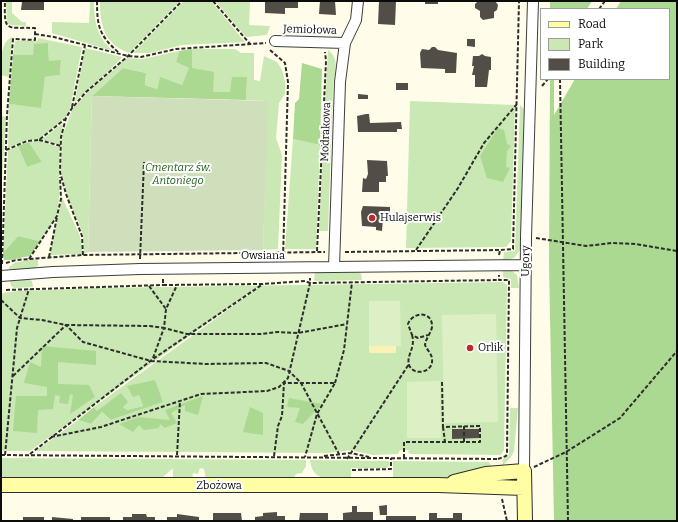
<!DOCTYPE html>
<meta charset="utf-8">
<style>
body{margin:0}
#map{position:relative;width:678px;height:522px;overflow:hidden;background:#fffde9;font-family:Bitter,serif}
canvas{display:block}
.frame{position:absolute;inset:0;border:2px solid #0b0b0b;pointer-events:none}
.legend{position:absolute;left:540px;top:8px;width:130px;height:72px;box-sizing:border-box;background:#fff;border:1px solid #9d9d9d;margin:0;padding:5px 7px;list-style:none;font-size:12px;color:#0b0b0b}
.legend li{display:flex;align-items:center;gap:8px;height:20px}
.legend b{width:20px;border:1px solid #9d9d9d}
</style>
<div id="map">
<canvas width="678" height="522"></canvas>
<div class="frame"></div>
<ul class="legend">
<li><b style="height:5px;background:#fffea4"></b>Road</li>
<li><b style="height:11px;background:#cae8b3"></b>Park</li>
<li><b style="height:11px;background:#534d47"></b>Building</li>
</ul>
</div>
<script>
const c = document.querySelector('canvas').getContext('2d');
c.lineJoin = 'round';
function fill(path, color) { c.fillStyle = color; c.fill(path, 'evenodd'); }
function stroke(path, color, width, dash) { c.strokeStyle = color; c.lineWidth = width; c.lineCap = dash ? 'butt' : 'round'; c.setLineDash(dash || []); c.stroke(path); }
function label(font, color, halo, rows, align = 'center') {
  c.font = font + ' Bitter,serif'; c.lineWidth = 4; c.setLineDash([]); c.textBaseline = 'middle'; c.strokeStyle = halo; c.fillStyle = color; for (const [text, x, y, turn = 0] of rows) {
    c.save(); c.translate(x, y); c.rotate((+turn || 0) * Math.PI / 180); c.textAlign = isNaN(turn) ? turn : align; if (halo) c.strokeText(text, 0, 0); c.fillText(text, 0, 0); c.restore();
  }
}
fill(new Path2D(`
 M6,1H12V13L22,22H26V26L11,25L7,23Z
 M90,1H94C94,22 97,37 113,51L52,33V22L89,23Z
 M100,1H180L129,53C104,43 100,26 100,1Z
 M184,1H211L245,42L182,45L150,53H133Z
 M215,1H250L249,25L270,26L267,35L246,37Z
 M12,37L9,77L1,75C1,62 0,42 12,37Z
 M38,38L82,47L70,109L66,117L39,139L28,140L8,148L9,104L40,107L45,77L60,75L61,61L49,62L48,43L33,55H13L15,41H37Z
 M85,48L122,57C107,74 90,86 75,102Z
 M192,49H235L241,53H254V80L260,81L264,56L277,62L282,70L285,82V94L279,103L276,138L282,155L278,249L263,250L267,101L246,100L247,77L230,92H213L191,68Z
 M328,50C341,59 334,74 333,87L328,231H319Z
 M179,51L176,62L190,68L182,85L160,78L157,89L145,85L146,73L123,68L92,96L88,252L84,254L83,234L67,195L61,172L62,136L73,108L99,80L109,74L127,58L143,59Z
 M410,101L515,105L511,241L506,247L406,248Z
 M520,105L524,109L520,250L514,258L503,261L504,252L515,251Z
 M1,116L6,117L1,197Z
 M63,123L59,145L41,140Z
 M293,139L320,145L316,249H285Z
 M39,141L59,147V199L57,215L40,241L18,236L3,253L8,150L18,146L27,167L42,162L29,142Z
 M62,197L80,236L83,254L50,255Z
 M38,259V266L35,268L9,271V267L16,262Z
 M503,270L512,271L517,275L519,288H511V279L503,277Z
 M359,272L361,274L362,280L316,281L314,280L315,273Z
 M29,279L32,281L33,287L14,288L11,286L10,281Z
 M503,282L507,285L504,450L501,455L410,454L407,451L411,450H400L398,454L373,455L354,451V450L328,453L36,451L78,420L91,424L102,412L111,420L162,402L155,380L139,395L143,406L127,410L123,407L97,411L94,407L258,288H256L30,451H1V296L3,293L17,291L99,288Z
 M510,408H518L514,451L511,457L502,466L503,459L509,455Z
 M2,458L306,460V466L302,473L296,474L294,478L206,479L204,469L200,468L198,474L193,473L192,479H173V468L161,479H2Z
 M310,460L389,461L390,465L387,468H351V481C333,479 312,483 310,460Z
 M393,461L489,462L491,465L492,470L443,479L393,481Z`), '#cae8b3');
fill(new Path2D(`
 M550,1H592L587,9H550Z
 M621,1H677V521H554L549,264L550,79H554V115L575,79H669V9H616Z
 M48,43L49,61L61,60L60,75L45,77L41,108L9,104L13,55H33L34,44Z
 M192,49V68L214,72L213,92H230L232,77H247L246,100L92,96L123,68L146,73L145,85L157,89L160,77L182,85L189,68L176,62L179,51Z
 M302,63L322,69L320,145L293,139L295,103L299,99Z
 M498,128L504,130L507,144L511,146L507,151L506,167L510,168L503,182L487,178L480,156Z
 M29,142L42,162L27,167L18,146Z
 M18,236L40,241L30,256C21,257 12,261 4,260L3,253Z
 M42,346L96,351V365L58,362V384L89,385L95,397L70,414L73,395L70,394L68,404L59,403L60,396L55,395L53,409L38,410L37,433L13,431L16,396H47V387L24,383L30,362L41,367Z
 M155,380L163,402L111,420L102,412L91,424L78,420L94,407L97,411L121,393L128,402L123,407L127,410L143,406L139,395L133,397L127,386Z
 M203,396L198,415L185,411V405L171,413L177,423L165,428L160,424L159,428L144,430L139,425L133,432L119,424L139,417L170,420L165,410Z
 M289,398L322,404L303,424L295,422L300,408L287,407Z
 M250,407L263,413V435L243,432Z`), '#abd992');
fill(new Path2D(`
 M369,346H396V353H369Z`), '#fbf2b5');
fill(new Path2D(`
 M92,96L268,101L263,250L88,252Z`), '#d0dfbb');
fill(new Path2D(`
 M369,301H400L401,346H369Z
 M496,314L498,422L444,423L442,315Z
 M440,381L441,438H407V382Z`), '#ddf0c5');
fill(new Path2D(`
 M44,1V10H21L22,2Z
 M265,1H298V8H285V14L265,13Z
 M320,1H335L336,15L319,14Z
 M379,1H396L395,25L378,24Z
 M425,1H438V4H425Z
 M478,1H495L498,5L497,10L494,12V18L483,20L480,17V11L475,8V4Z
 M467,39H475V47L467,46Z
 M432,47H435L438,50L457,53L456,73H445V69L421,68L420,53L422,49L429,50Z
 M482,54L485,56L491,57V70H489L487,87H475V75H472L474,66H472L473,56H479Z
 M396,83H408V90H396Z
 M358,94L368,95V99H358Z
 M366,114H369L370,123L401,122L402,129H397V132H358L357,116Z
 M367,160L387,161L388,176H386V182H379V192H362L363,178L366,179L368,174Z
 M363,206L390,207V218H383L382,231L376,230V227L362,226L361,212Z
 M452,429H479V438L452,439Z
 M387,505V515H380L379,506Z
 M352,506H357V512H373V521H343V513L352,512Z
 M277,512V516H285V521H255V517L263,516V513Z
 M213,513H241L242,521H213Z
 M300,513H328V521H299Z
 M429,513H437V518H453V513H462V521H429Z
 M132,514H146L147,517H155V521H123V517H132Z
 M177,514L199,517V521H167V517H177Z
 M386,516H416V521H386Z
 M23,517H44V521H23Z
 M52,517L73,519V521H52Z
 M81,517H110V521H81Z`), '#534d47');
const street = new Path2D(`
 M275,41L345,43
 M334,267L340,82L345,43L356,20L358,1
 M1,276L53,272L140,269L526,265
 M524,471L526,237L533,1`);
const secondary = new Path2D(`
 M454,482L486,474L524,471L525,521
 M1,485H438L524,488`);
stroke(street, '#3e3e3e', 12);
stroke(secondary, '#2d2d2d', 16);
stroke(new Path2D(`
 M97,1C97,26 99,35 118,52
 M213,1L250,44
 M599,9L605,1
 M35,34L54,37L128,56L141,57L176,49L266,43
 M270,50L285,63L288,82L283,258
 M560,79L568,521
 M542,86L548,79
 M72,107L85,45
 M39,140L61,146
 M6,150L27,141L39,140L65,119
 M536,238L586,246L612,243L635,244L677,251
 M416,250L458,188L484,143L517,104
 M317,251L326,61L325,52
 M345,252L500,250
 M83,255L82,236L66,194L60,172L61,137L66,118L72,108L86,92L128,56L182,1
 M499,255L500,250L513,249L519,1
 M49,257L57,217
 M29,259L57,216L61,199L60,177
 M140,259L144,162
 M6,263L16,260L83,255L325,252
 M2,264L7,115L13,39L35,40V28C6,27 4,33 5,1
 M163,279V285L263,284L305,281L310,283V278
 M149,286L166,309
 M6,290L163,285
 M1,300L20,318L42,320L66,325L150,326L164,328L166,309L177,285
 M412,335C416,348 406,355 409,365C414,377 434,372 432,359C432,354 427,350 425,345C426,338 431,333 432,327C433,311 413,311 408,324L412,335L418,338L428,335
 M153,358L164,328L187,334H261L277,332L298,333L347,324
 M13,376L66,325L83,342L151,361L207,364L266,363L289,371L301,383L339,454
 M335,383L344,350L352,282
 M464,426V442
 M443,427L445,442
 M51,437L101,427L201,394L267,391L279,387L288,378L310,283L499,280
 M30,454L153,359L263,284
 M1,455L498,459
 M5,455L17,328L29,289
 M177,455L180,401
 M274,456L278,426L282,416L284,383H335L317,414L305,457
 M324,456L351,453L369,457
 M404,458V442H480V426L443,427L442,382
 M347,459L409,364
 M498,459L506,456L507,453L509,280H499V275
 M534,467L566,452L620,418L677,351
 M352,470L391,469V458
 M502,499L507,521`), '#2d2d2d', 2, [4, 2]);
stroke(street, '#fff', 10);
stroke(secondary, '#fffea4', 14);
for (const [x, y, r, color] of [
 [372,218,4,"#bb2b23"],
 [470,348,4,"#bb2b23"]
]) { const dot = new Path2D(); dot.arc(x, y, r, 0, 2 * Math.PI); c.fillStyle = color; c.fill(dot); stroke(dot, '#fff', 1.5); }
label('11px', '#0b0b0b', '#fff', [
 ["Jemiołowa",310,30,2],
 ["Modrakowa",326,132,-88],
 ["Owsiana",263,256],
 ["Ugory",526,261,-89],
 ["Zbożowa",219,486]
]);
label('italic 11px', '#23621c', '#fff', [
 ["Cmentarz św.",178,168],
 ["Antoniego",178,181]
]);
label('11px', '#0b0b0b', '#fff', [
 ["Hulajserwis",380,218],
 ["Orlik",478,348]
], 'left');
</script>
